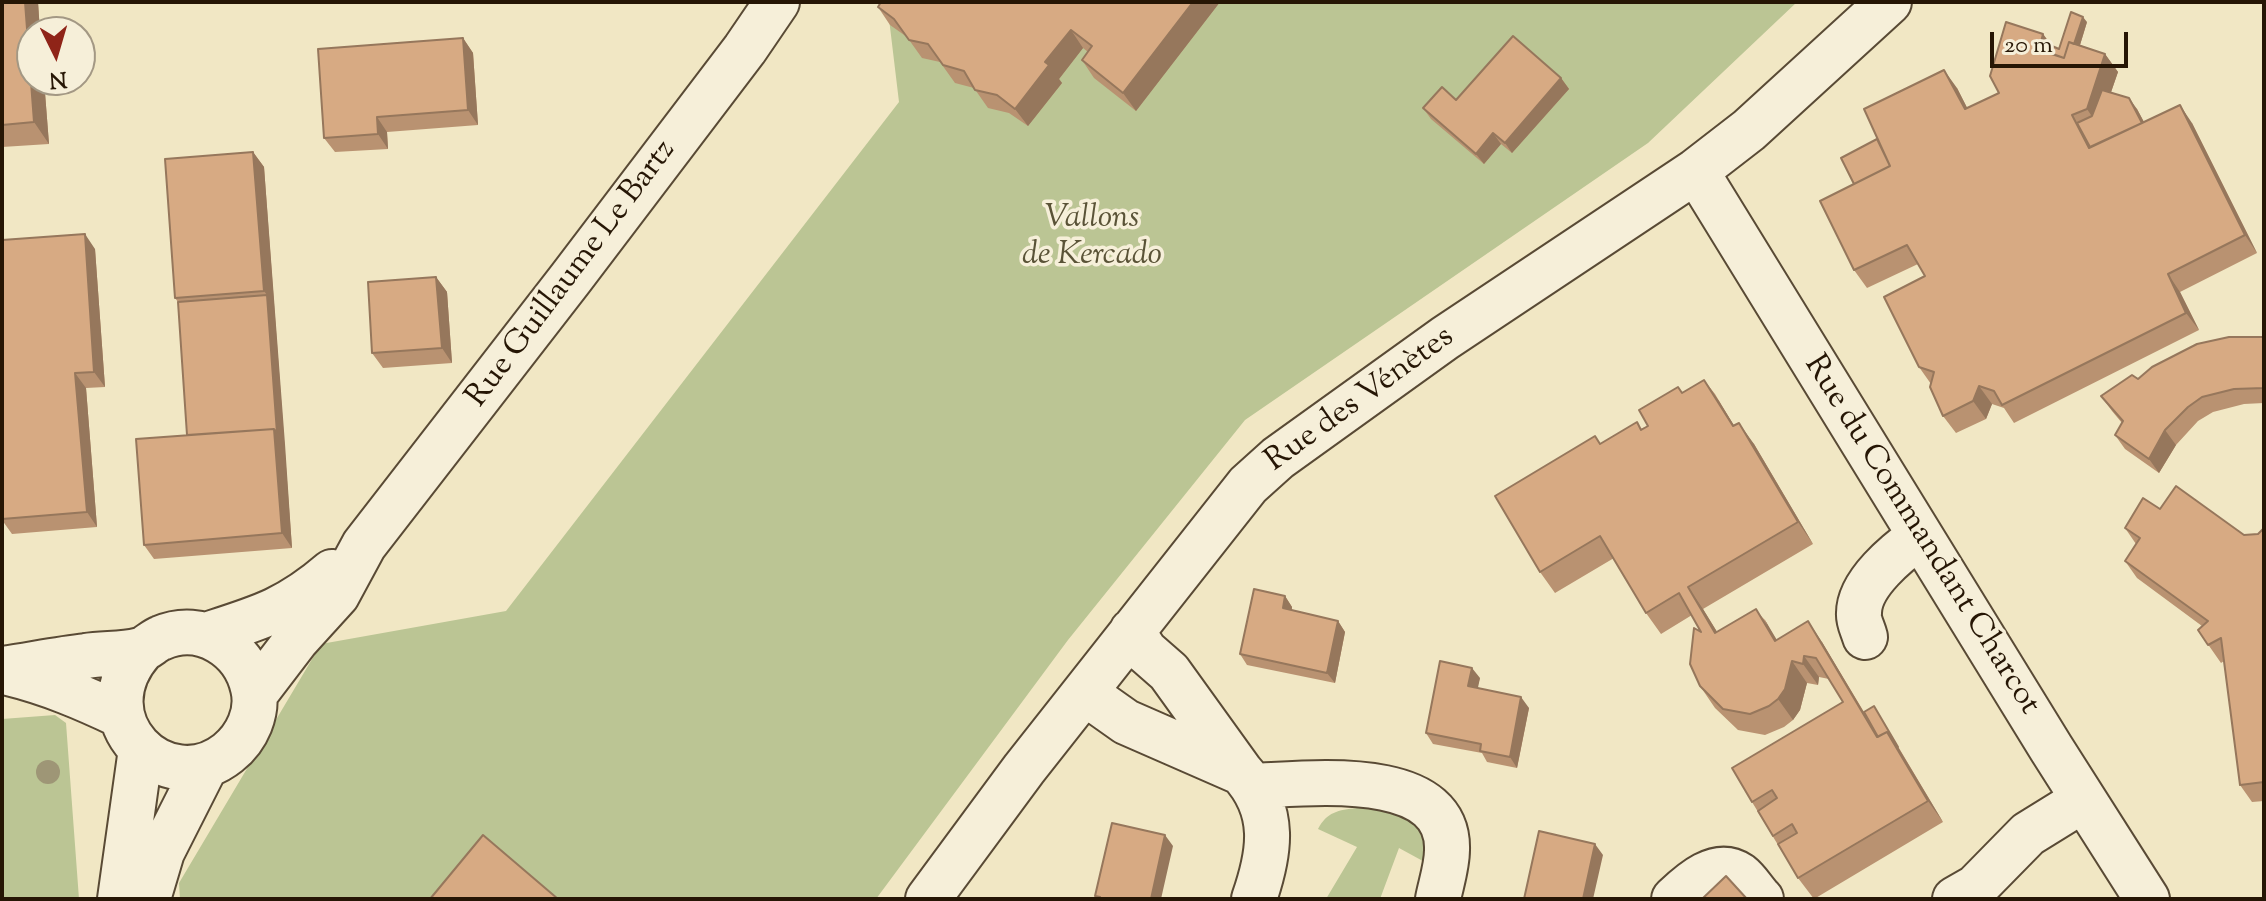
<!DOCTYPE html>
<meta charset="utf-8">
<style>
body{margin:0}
#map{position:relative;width:2266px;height:901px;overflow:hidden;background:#f1e7c4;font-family:"Sorts Mill Goudy",serif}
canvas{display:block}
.frame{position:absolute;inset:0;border:4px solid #261605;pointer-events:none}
.north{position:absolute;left:16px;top:16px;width:80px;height:80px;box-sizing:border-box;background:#f6efd9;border:2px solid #a39884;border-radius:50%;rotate:175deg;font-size:22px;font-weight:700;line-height:32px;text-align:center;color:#261605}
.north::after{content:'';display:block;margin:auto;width:28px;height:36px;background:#8f2418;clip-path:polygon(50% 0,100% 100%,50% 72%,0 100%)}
.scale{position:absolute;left:1990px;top:32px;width:138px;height:36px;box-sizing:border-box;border:4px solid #261605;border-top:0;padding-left:10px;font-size:24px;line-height:28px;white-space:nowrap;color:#261605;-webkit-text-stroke:6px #f6efd9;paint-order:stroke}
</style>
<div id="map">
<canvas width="2266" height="901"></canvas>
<div class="frame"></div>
<div class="north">N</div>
<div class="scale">20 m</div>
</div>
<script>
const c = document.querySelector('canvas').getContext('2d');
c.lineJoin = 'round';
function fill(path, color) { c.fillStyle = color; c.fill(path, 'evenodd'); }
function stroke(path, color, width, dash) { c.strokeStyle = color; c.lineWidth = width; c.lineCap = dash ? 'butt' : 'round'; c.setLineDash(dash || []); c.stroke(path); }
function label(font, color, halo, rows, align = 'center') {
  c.font = font + ' "Sorts Mill Goudy",serif'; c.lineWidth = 7; c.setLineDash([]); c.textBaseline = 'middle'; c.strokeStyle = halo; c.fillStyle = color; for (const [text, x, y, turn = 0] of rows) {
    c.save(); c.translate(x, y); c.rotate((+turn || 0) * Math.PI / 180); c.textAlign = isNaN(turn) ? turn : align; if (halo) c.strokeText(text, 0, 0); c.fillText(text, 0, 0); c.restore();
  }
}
fill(new Path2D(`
 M887,2H1797L1648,143L1245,420L1068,640L876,899H180L179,883L321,644L506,611L899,102Z
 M55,715L66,723L79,899H2V719Z
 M1357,808C1375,808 1417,816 1426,834C1430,843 1430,856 1432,866L1399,848L1380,899H1326L1357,847L1318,829C1327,812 1338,810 1357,808Z`), '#bbc594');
const minor = new Path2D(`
 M1696,171L2051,748L2147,899
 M1132,631L1145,651L1169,672L1241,772C1277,811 1270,853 1254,899
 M206,635C259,618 288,610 332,572
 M1865,637C1863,629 1858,621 1859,613C1859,583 1898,552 1920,536
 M2,669C30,665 58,659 86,656C103,653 123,655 140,650C148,648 153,641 161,638C202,620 244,648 253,688C259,712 247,738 228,753C166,802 80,720 142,650
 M8,673C49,683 84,698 122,716
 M1085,693L1126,722L1238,771
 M255,694L297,639L337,595L364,545L571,278L745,49L777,2
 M1253,786C1307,784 1450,766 1447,850C1447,866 1441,884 1438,899
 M120,899L141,749
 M148,899L162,852L206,765
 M928,899L1024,769L1248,485L1278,458L1445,338L1696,171L1749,130L1889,2
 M1674,899C1690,884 1716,859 1740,875C1748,881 1754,892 1761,899
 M1955,899L1976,887L2028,834L2083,800`);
stroke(minor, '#594a35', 48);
stroke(minor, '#f6efd9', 44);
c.fillStyle = '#9e9676';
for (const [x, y] of [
 [48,772]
]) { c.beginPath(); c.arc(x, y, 12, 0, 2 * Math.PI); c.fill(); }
fill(new Path2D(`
 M2,2H38L40,32L32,80H44L49,144L2,147Z
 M881,2H1220L1136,111L1094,78L1082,60L1088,52L1083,48L1059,79L1062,83L1028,126L1009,113L988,108L974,88L955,83L940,62L922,58L907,37L890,25L878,7Z
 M2087,22L2080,45L2105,54L2118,72L2111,92L2137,109L2144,122L2192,123L2257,253L2180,292L2199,330L2014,423L2004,408L1992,404L1986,419L1956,433L1943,416L1931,384L1919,367L1925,276L1918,264L1867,288L1854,270V184L1877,139L1957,88L1967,108L1999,93L2043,34L2052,46L2059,49Z
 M463,38L473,53L478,125L387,132L388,149L335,152L324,138Z
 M1561,78L1569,89L1512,153L1501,144L1484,164L1431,119L1423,108L1456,100Z
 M253,152L264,167L292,548L154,559L144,545L187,435L178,302L175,298Z
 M2,240L95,249L105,387L86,388L97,527L12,534L2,520Z
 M436,277L447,292L452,363L383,368L372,353Z
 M2264,337V403L2244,404L2213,412L2198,421L2176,445L2159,473L2125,449L2115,435L2122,423L2112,411L2101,396L2138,379Z
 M1704,380L1715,394L1734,426L1754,444L1813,544L1703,609L1717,632L1760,615L1765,620L1776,640L1822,642L1864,712L1874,706L1943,822L1814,899L1798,878L1752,802L1843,702L1829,679L1819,677L1818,685L1807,683L1800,710L1793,720L1784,727L1765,735L1738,730L1715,708L1700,686L1701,632L1692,615L1661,634L1646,613L1614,558L1555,593L1540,572L1600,444L1648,426L1678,387L1683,393Z
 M2160,509L2244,535L2258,534L2264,528V801L2252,802L2240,785L2224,661L2221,663L2198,630L2202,626L2137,578L2125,561L2136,544L2125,528Z
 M1285,596L1292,607V610L1338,621L1345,632L1335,683L1247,665L1240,654Z
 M1480,678L1477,688L1529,708L1517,768L1487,762L1482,753L1433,744L1426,733Z`), '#b99271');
fill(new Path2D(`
 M25,2H38L40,32H32V80H44L49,144L34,122Z
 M1193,2H1220L1136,111L1123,93Z
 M2083,17L2087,22L2076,58L2072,52Z
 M1071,30L1083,48L1059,79L1062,83L1028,126L1015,109L1045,62Z
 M2043,34L2056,52L2052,64L2039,50Z
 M463,38L473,53L478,125L468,110Z
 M2105,54L2118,72L2099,127L2087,109Z
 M1944,70L1957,88L1977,127L1965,109Z
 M1561,78L1569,89L1512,153L1505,143Z
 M2129,98L2137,109L2154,141L2146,130Z
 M2180,105L2192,123L2257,253L2245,235Z
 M377,117L387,132L388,149L378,134Z
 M1493,133L1501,144L1484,164L1476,154Z
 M253,152L264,167L285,444L277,433L267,295L264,291Z
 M85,234L95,249L105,387L94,372Z
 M2168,274L2180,292L2199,330L2186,313Z
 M436,277L447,292L452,363L442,348Z
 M75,373L86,388L97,527L87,512Z
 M1704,380L1719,401L1748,448L1733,426Z
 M1979,386L1992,404L1986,419L1973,401Z
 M1739,423L1754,444L1813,544L1798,522Z
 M274,429L285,444L292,548L282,533Z
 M2165,430L2176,445L2159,473L2149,459Z
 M1688,587L1703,609L1727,648L1715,633Z
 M1285,596L1292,607L1290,619L1283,608Z
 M1756,609L1767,625L1765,620L1790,662L1775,641Z
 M1338,621L1345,632L1335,683L1327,673Z
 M1808,621L1822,642L1888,753L1877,737Z
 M1804,656L1819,677L1818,685L1803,664Z
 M1792,661L1807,683L1800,710L1793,720L1778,699Z
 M1472,668L1480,678L1476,697L1468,686Z
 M1521,697L1529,708L1517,768L1510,757Z
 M1877,712L1943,822L1928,801L1887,732Z
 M1165,835L1173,846L1161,899H1151Z
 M1595,844L1603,855L1593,899H1583Z`), '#96775c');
const building = new Path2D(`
 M2,2H25L34,122L2,125Z
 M881,2H1193L1123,93L1082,60L1092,46L1071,30L1045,62L1049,65L1015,109L997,95L975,90L964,71L943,65L928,44L909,40L894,19L878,7Z
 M2071,12L2083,17L2074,44L2069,42L2064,58L2050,53L2052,46L2059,49Z
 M2006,22L2043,34L2039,50L2064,58L2069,42L2105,54L2087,109L2072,115L2089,148L2180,105L2245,235L2168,274L2186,313L2002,405L1994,391L1979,386L1973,401L1943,416L1930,387L1934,372L1919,367L1884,297L1925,276L1907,245L1854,270L1820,201L1890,166L1864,109L1944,70L1965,109L1999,93L1990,76Z
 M1513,36L1561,78L1505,143L1493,133L1476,154L1423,108L1442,87L1456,100Z
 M463,38L468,110L377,117L378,134L324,138L318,49Z
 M2102,90L2129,98L2142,123L2090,147L2077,123L2092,116Z
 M1877,139L1890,166L1854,184L1841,158Z
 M253,152L264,291L175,298L165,159Z
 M85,234L94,372L75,373L87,512L2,519V240Z
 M436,277L442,348L372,353L368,282Z
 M267,295L277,433L274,429L187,435L178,302Z
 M2229,337H2264V388L2234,389L2202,397L2188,407L2165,430L2149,459L2115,435L2123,421L2101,396L2132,375L2138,379L2152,367L2197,344Z
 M1704,380L1733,426L1739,423L1798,522L1688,587L1715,633L1756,609L1775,641L1808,621L1877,737L1887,732L1928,801L1798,878L1778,844L1797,833L1792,824L1773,836L1758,811L1777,798L1772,790L1752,802L1732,768L1843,702L1816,658L1804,656L1803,664L1792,661L1785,689L1778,699L1769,706L1750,714L1723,709L1700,686L1690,664L1694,628L1701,632L1679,593L1646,613L1600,536L1540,572L1495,496L1595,436L1600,444L1637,422L1641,430L1648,426L1639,410L1678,387L1682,393Z
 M274,429L282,533L144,545L136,439Z
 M2176,486L2244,535L2258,534L2264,528V782L2240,785L2221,638L2208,645L2198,630L2208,621L2125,561L2140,538L2125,528L2143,498L2160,509Z
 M1254,589L1285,596L1283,608L1338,621L1327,673L1240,654Z
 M1440,661L1472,668L1468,686L1521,697L1510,757L1480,751L1481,744L1426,733Z
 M1874,706L1898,747L1887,732L1878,737L1864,712Z
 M1112,823L1165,835L1151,899H1099L1100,897L1095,896Z
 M1539,831L1595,844L1583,899H1524Z
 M483,835L558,899H430Z
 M1726,876L1747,899H1702Z`);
fill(building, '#d7aa83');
stroke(building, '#96775c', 2);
label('italic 32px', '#5a5337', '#f6efd9', [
 ["Vallons",1092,221],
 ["de Kercado",1092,258]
]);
label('32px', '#261605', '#f6efd9', [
 ["Rue Guillaume Le Bartz",573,275,-53],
 ["Rue des Vénètes",1361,401,-36],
 ["Rue du Commandant Charcot",1920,536,58]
]);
</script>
